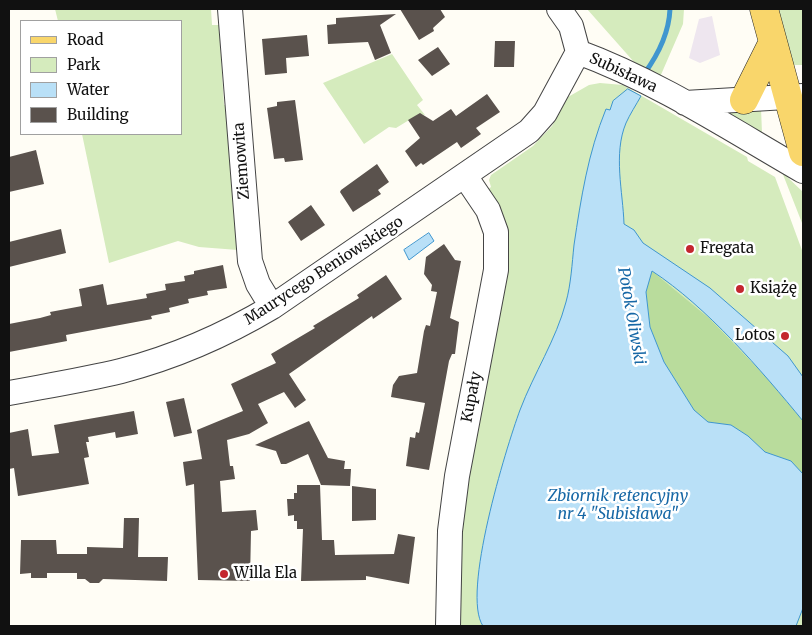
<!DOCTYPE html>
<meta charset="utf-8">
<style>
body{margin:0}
#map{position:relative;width:812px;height:635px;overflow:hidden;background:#fffdf5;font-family:Merriweather,serif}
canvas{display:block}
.frame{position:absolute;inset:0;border:10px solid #111;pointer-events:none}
.legend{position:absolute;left:20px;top:20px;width:162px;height:115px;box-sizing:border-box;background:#fff;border:1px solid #a0a0a0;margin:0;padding:6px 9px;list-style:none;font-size:15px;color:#111}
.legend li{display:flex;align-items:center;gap:10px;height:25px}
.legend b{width:25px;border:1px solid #a0a0a0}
</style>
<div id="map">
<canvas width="812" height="635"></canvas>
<div class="frame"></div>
<ul class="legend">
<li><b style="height:6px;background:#f9d66b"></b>Road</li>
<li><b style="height:14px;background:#d5ebbd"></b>Park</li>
<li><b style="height:14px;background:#b9e0f7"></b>Water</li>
<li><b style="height:14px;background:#5a524d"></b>Building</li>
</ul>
</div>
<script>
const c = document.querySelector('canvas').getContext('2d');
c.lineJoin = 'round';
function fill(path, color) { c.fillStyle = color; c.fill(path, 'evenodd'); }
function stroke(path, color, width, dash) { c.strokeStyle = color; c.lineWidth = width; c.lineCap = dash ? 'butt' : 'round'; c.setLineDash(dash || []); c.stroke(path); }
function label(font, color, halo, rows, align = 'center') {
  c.font = font + ' Merriweather,serif'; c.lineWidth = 5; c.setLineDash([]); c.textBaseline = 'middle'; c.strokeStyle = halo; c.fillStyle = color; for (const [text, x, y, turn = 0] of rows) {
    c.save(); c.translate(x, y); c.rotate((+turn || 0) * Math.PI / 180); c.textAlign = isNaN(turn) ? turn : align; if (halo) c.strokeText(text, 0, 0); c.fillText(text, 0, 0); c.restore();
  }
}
fill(new Path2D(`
 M712,16L720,55L700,63L689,58L699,19Z`), '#eee6ef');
fill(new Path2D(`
 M55,9H211L212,25H219L224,105H230L238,250L199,247L178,241L109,263L82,134H181V21H58Z
 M587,9H684L683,24L660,77L634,62Z
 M774,9H803V65H789Z
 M392,54L423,100L417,105L425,115L419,114L396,128L389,127L364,144L323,83Z
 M600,83L623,85L747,157L748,161L775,177L803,253V626H457L462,491L502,291L487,190L491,187L489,180L491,175L533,146L552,126L568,97L589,85Z
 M761,108L762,133L722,111Z
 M782,172L803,192V223H802Z`), '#d5ebbd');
fill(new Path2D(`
 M652,271L710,319L769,380L803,421V474L791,461L765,452L748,436L731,425L708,422L694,410L664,362L650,327L646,292Z`), '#b9dc9c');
const water = new Path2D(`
 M628,89L641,96C636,105 630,114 626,123C613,154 623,192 624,224L634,230L643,243L710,288L788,356L803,377V421C761,370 707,307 652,271L646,292L650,327L664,362L694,410L708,422L731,425L748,436L765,452L791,461L803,474V608L796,626H483C461,594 506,448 520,410C534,373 556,340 566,302C571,284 572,264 574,245C581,198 588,153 606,109L610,110L613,101Z
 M429,233L434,241L409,260L404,250Z`);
fill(water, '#b9e0f7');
stroke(water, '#3f96cf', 1);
stroke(new Path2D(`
 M644,74C658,55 669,33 670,9`), '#3f96cf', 5);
fill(new Path2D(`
 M400,9H440L445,17L433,28L434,31L419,40Z
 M396,14L380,25L391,53L375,60L368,42L328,44L327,25L336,24V18Z
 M307,35L309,56L286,58L287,73L265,75L262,39Z
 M495,41H515L514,67H494Z
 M438,47L450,64L432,76L418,60Z
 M487,94L500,112L476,128L481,134L461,148L457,142L423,165L421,163L416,167L405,151L420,138L408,120L420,113L433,121L451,109L456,116Z
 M295,100L303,160L285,162L284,158L274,159L267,108L277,106V102Z
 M36,150L44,184L9,192V157Z
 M377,164L389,182L378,190L381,194L353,212L340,192L341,190Z
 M311,205L325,225L301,241L288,222Z
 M61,229L66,253L9,267V242Z
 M444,244L455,260L461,261L450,318L459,322L455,354H452L449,361L429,470L406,466L410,437L415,438L416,432L419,433L425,403L391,397L393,385L399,376L417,373L424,331L426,325L430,326L437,292L431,291L432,285L424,274L426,257Z
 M223,265L227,288L207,291L208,295L188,299L189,303L169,308L170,312L151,316L152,319L66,335L67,341L9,352V324L40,318L51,315L50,312L82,306L79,289L103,284L107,305L147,298L146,294L166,290L165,284L185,281L184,276L194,274V271Z
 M386,275L402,299L373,319L372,316L289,374L306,400L295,408L284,392L258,404L268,423L249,434L227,440L230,466H233L235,479L220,481L222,512L256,510L258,530L251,531L250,581L198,580L194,484L186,486L183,462L202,459L197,430L243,411L231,384L276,363L271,354L315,328L313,326L359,298L357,295Z
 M184,398L192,433L174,437L166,402Z
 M134,411L138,434L116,438L115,432L88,437L89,442H86L89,457L84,458L89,484L18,496L14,468L9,469V433L28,429L32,456L59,453L54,425Z
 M309,421L328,458L345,461L344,469H351L350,486L321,485L308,454L286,464H281L276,451L255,445Z
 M297,485H320L322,540H334L335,555L394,554L398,534L415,537L409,584L366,576V580L301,581L303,529H297V521H294V515L288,516L287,499H294V493H297Z
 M352,486L376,489V520L352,521Z
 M124,518H139L138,557H168L167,581L103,579L99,583H90L85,579H77V573H47V578H31V573L20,574L21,540H56L57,554H87V547L123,548Z`), '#5a524d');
const minor = new Path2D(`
 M230,9L250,261L258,284L272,307
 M559,9L571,26L578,52
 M578,52C657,81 730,129 803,171
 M685,103L803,96
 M9,393C46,386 84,380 121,371C175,357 225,335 272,307L529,131L545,113L578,52
 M448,626L450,531L457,476L496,270V232L488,210L465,176`);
const major = new Path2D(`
 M764,9L803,152
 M744,100L773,42`);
stroke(minor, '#444', 26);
stroke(major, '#222', 29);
stroke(minor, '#fff', 24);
stroke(major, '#f9d66b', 28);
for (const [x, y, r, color] of [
 [690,249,5,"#c4262e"],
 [740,289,5,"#c4262e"],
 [785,336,5,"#c4262e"],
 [224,574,5,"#c4262e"]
]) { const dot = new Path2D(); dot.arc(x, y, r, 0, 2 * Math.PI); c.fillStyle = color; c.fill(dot); stroke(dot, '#fff', 2); }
label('15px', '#111', '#fff', [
 ["Subisława",623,73,25],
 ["Ziemowita",242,161,-94],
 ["Maurycego Beniowskiego",324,271,-33],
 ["Kupały",472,397,-79]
]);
label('15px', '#111', '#fff', [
 ["Fregata",700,249],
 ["Książę",750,289],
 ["Lotos",775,336,"right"],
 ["Willa Ela",234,574]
], 'left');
label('italic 16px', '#1768a6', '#fff', [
 ["Potok Oliwski",631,316,80],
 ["Zbiornik retencyjny",618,496],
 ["nr 4 \"Subisława\"",618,514]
]);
</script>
